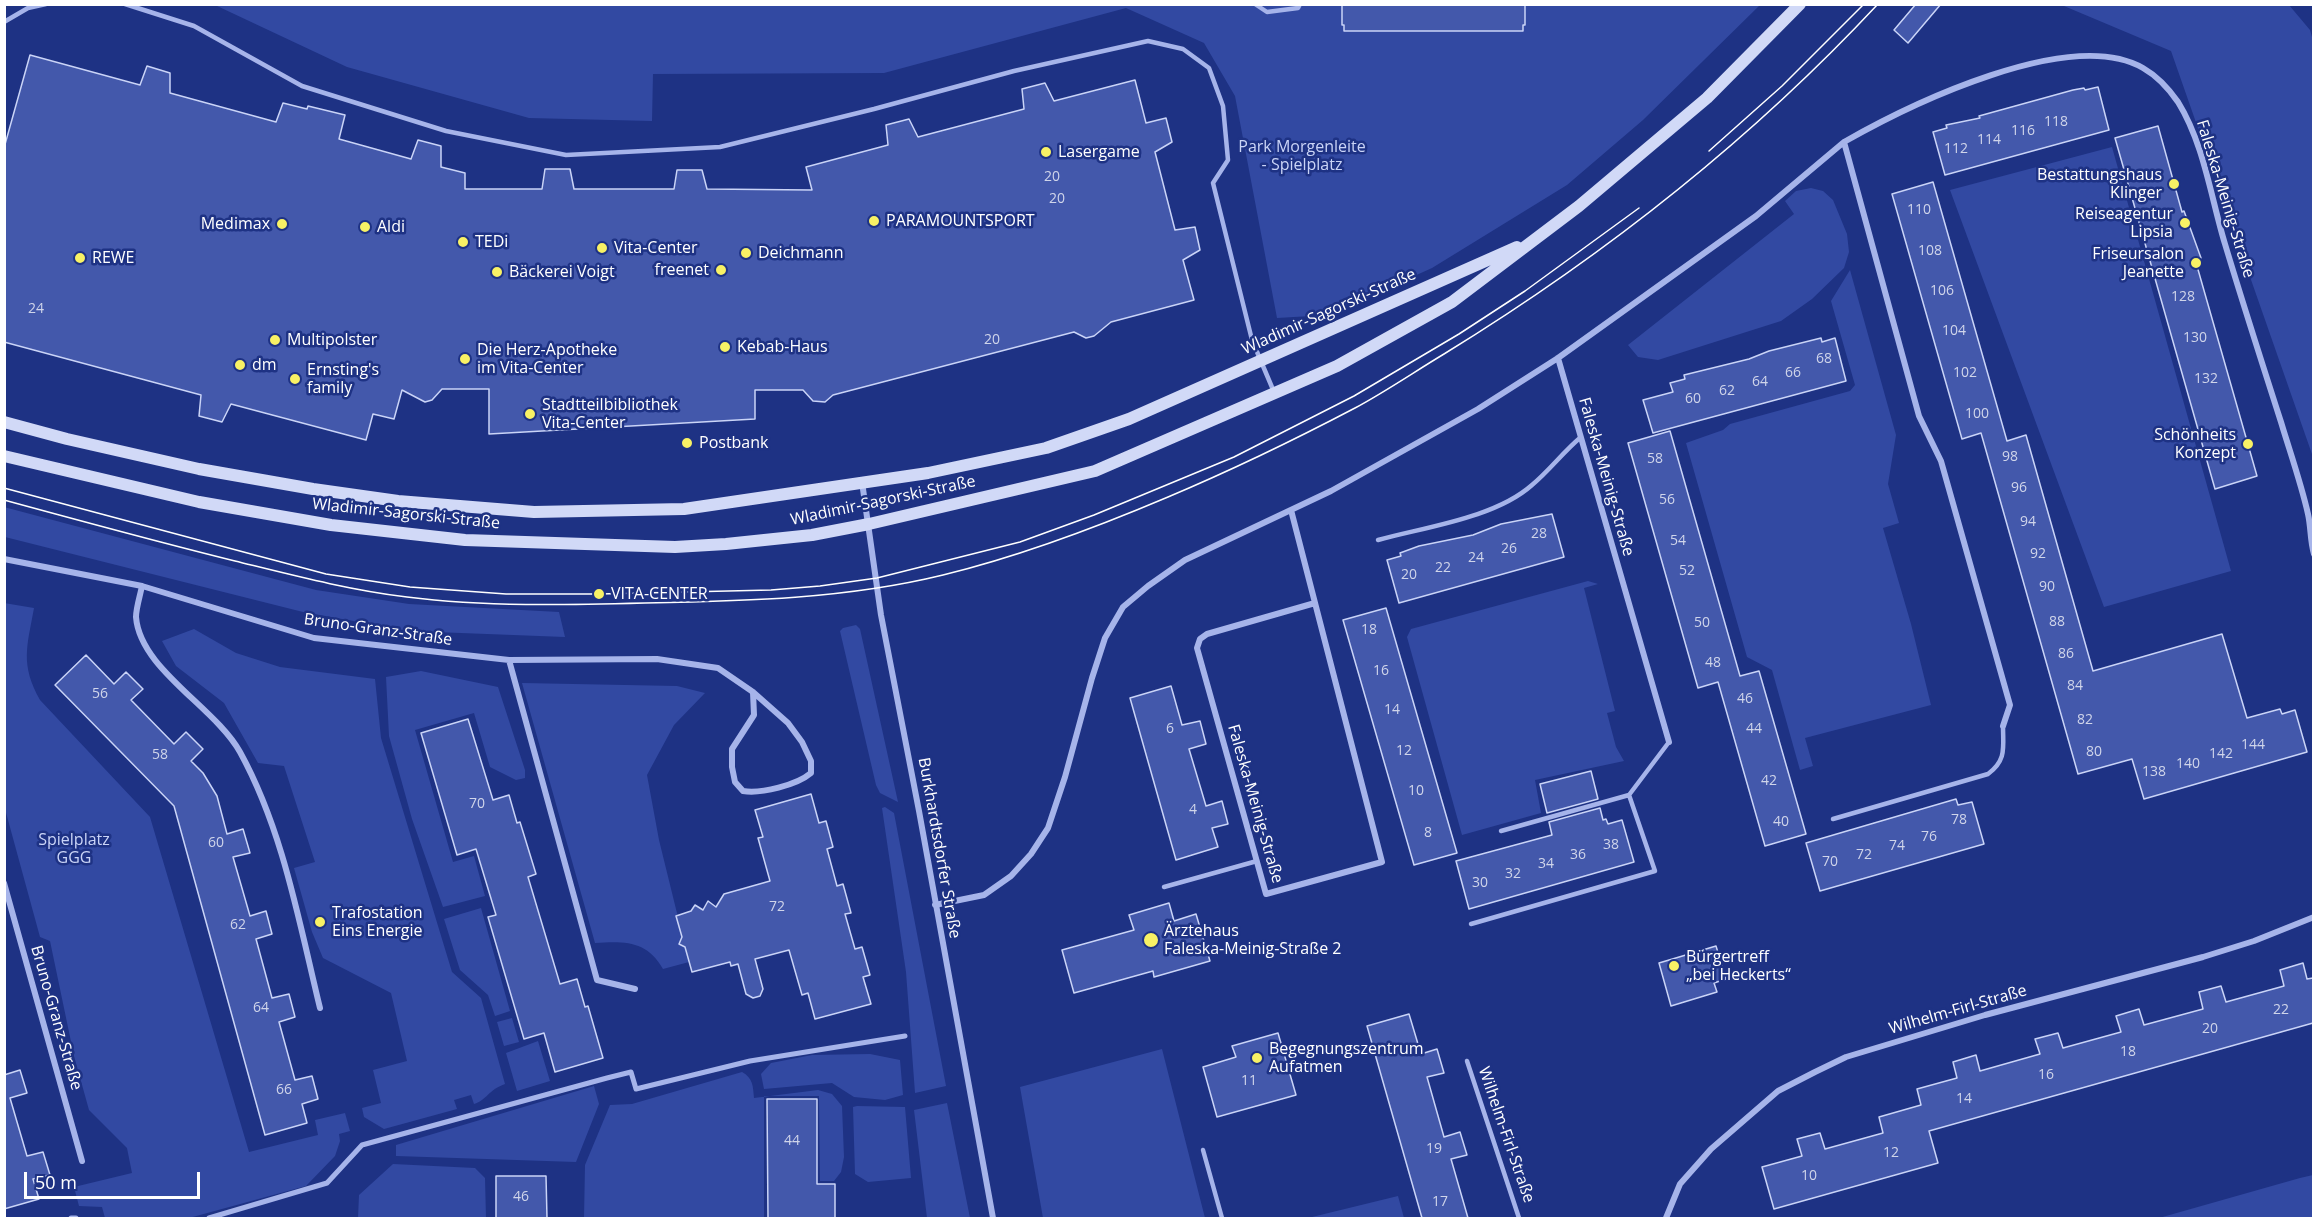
<!DOCTYPE html>
<meta charset="utf-8">
<style>
body{margin:0}
#map{position:relative;width:2318px;height:1223px;overflow:hidden;background:#1e3284;font-family:"Open Sans",sans-serif}
canvas{display:block}
.frame{position:absolute;inset:0;border:6px solid #fff;pointer-events:none}
.scale{position:absolute;left:24px;top:1172px;width:176px;height:27px;box-sizing:border-box;border:3px solid #fff;border-top:0;padding-left:8px;font-size:18px;line-height:21px;white-space:nowrap;color:#fff;-webkit-text-stroke:4px #1e3284;paint-order:stroke}
</style>
<div id="map">
<canvas width="2318" height="1223"></canvas>
<div class="frame"></div>
<div class="scale">50 m</div>
</div>
<script>
const c = document.querySelector('canvas').getContext('2d');
c.lineJoin = 'round';
function fill(path, color) { c.fillStyle = color; c.fill(path, 'evenodd'); }
function stroke(path, color, width, dash) { c.strokeStyle = color; c.lineWidth = width; c.lineCap = dash ? 'butt' : 'round'; c.setLineDash(dash || []); c.stroke(path); }
function label(font, color, halo, rows, align = 'center') {
  c.font = font + ' "Open Sans",sans-serif'; c.lineWidth = 5; c.setLineDash([]); c.textBaseline = 'middle'; c.strokeStyle = halo; c.fillStyle = color; for (const [text, x, y, turn = 0] of rows) {
    c.save(); c.translate(x, y); c.rotate((+turn || 0) * Math.PI / 180); c.textAlign = isNaN(turn) ? turn : align; if (halo) c.strokeText(text, 0, 0); c.fillText(text, 0, 0); c.restore();
  }
}
fill(new Path2D(`
 M215,5H1760L1643,120L1567,185L1432,268L1328,315L1277,318L1235,96L1204,43L1126,8L884,73L653,74L652,121L529,118L347,67Z
 M2066,5H2289L2310,30L2314,44L2313,457L2171,51L2064,6Z
 M2112,147L2231,571L2104,607L1950,190Z
 M1811,188L1823,191L1833,200L1847,234L1849,252L1844,268L1812,299L1781,321L1658,360L1638,357L1628,345L1794,214L1785,201L1796,191Z
 M1850,270L1896,435L1888,484L1899,523L1883,528L1911,624L1931,705L1805,738L1813,766L1800,770L1772,670L1747,657L1686,443L1723,430L1730,424L1850,391L1855,385L1831,301Z
 M4,507L316,590L409,604L559,612L565,637L409,631L303,612L5,537Z
 M1588,581L1598,584L1584,588L1615,711L1607,713L1616,747L1624,761L1535,780L1541,813L1462,835L1407,637L1411,629Z
 M4,603L34,608C27,647 20,664 40,700L150,817L249,1152L318,1135L315,1120L345,1113L350,1131L339,1134L340,1141L335,1156L306,1186L189,1218H105L102,1207L79,1206L74,1187L132,1173L127,1148L89,1110L74,1056L50,941L40,937L5,809Z
 M856,625L860,629L898,802L880,793L876,785L840,631L843,628Z
 M194,629L236,653L280,667L375,679L381,738L452,972L481,998L505,1084C488,1090 487,1100 474,1104L471,1095L454,1100L457,1109L384,1129L364,1117L362,1108L381,1103L373,1070L407,1061L391,993L323,958L312,932L294,868L315,862L284,766L258,763L224,703L176,666L162,641Z
 M421,671L498,687L525,770V778L516,780L490,767L474,713L415,730L453,862L474,856L485,896L443,907L412,819L389,736L386,677Z
 M522,683L677,686L705,693L674,725L647,775L659,840L689,962L663,969C647,941 626,941 595,943Z
 M885,807L894,813L946,1086L915,1093L906,972L882,808Z
 M481,908L510,1011L495,1016L488,995L460,970L444,919Z
 M512,1018L519,1042L504,1046L497,1022Z
 M538,1041L550,1081L517,1091L506,1053Z
 M1162,1049L1205,1218H1043L1020,1087Z
 M870,1054L900,1060L903,1095L885,1100L854,1097L832,1083L764,1089L761,1074L771,1063L812,1055Z
 M742,1072C753,1078 753,1086 754,1098L818,1090L832,1094L842,1106L844,1157L841,1172L834,1181H820L819,1096H764V1218H584L585,1165L610,1105L632,1104Z
 M594,1086L599,1104L576,1162L396,1156V1145Z
 M947,1103L970,1218H927L914,1110Z
 M857,1106L905,1107L911,1178L868,1182L855,1174L853,1107Z
 M393,1164L475,1168L485,1178L486,1218H358L359,1195Z
 M2313,1175V1218H2159L2300,1178Z
 M1398,1196L1404,1218H1308Z`), '#3249a2');
const building = new Path2D(`
 M1342,4H1525V25H1523V31H1344V25H1342Z
 M1916,4H1941L1908,43L1894,30Z
 M30,55L140,85L147,66L170,73V93L276,122L283,103L307,109L308,106L345,115L339,139L411,159L418,140L441,146V167L465,173V189H542L545,169H570L574,189H674L677,170H702L707,189L812,190L806,167L888,145L886,125L909,119L918,137L1024,109L1022,89L1045,83L1054,101L1135,80L1146,123L1166,118L1172,142L1155,152L1175,230L1195,227L1200,250L1183,260L1194,300L1111,322L1094,336L1086,338L1074,332L833,395L825,402L813,401L803,390H755V419L489,434V389H442L432,400L425,402L402,390L394,419L373,414L366,440L231,404L222,422L199,416L201,395L4,342V148Z
 M2098,87L2109,130L1945,175L1933,132L1947,128L1946,125L1980,118L1979,116L2073,90L2084,88L2085,90Z
 M2158,126L2182,212L2184,211L2201,258L2195,259L2257,476L2215,489L2115,138Z
 M1933,182L2007,441L2026,435L2093,671L2222,634L2247,718L2280,709L2282,714L2295,710L2307,752L2144,799L2132,759L2078,774L1981,433L1962,439L1892,194Z
 M1821,338L1822,342L1835,338L1846,381L1653,433L1643,400L1673,392L1670,383L1685,379L1684,375L1749,359L1769,351Z
 M1670,431L1740,676L1759,671L1806,834L1765,846L1718,682L1698,688L1628,443Z
 M1552,514L1564,557L1399,603L1387,560L1401,556L1400,553L1419,546L1473,535L1501,524Z
 M1386,608L1457,853L1414,865L1343,620Z
 M86,655L114,684L126,672L143,689L131,700L174,744L186,732L203,749L191,761L203,773L217,796L227,834L243,829L250,853L233,857L250,916L266,911L272,934L256,939L272,998L289,994L295,1017L279,1022L295,1080L312,1076L318,1099L302,1104L307,1123L265,1135L174,806L55,685Z
 M1171,686L1182,725L1200,721L1206,744L1189,749L1206,806L1222,801L1228,824L1212,828L1218,847L1176,860L1130,698Z
 M468,719L493,800L509,795L517,823L520,822L536,874L528,877L560,984L577,979L585,1007L588,1006L603,1058L555,1072L544,1033L524,1039L488,917L496,915L476,849L457,855L421,733Z
 M1591,771L1598,799L1547,813L1540,784Z
 M811,794L819,823L826,821L833,847L827,849L837,886L843,884L851,913L845,914L855,949L862,947L870,975L863,977L871,1004L815,1019L808,993L802,995L789,950L755,959L763,989L760,996L753,998L746,994L738,964L731,966L730,962L692,972L685,947L679,944L682,937L676,916L691,911L695,905L703,910L708,901L716,907L724,894L770,881L758,838L763,837L755,810Z
 M1956,799L1958,805L1972,802L1984,844L1820,891L1806,843Z
 M1600,808L1603,820L1606,819L1608,824L1622,820L1634,862L1469,909L1456,861L1552,835L1549,822Z
 M1169,903L1174,921L1196,914L1210,961L1154,977L1153,971L1074,993L1062,950L1134,930L1129,915Z
 M1716,946L1726,979L1714,983L1717,992L1671,1006L1659,963Z
 M2303,963L2307,979L2313,978V1023L1929,1131L1938,1163L1774,1209L1762,1167L1802,1156L1797,1139L1820,1133L1825,1149L1883,1133L1879,1117L1921,1105L1917,1089L1957,1078L1953,1062L1976,1055L1980,1071L2040,1054L2035,1039L2058,1033L2063,1048L2121,1032L2116,1016L2139,1009L2144,1025L2203,1009L2199,992L2221,986L2226,1002L2284,986L2280,970Z
 M1409,1014L1421,1054L1437,1049L1444,1073L1427,1077L1444,1137L1460,1132L1467,1155L1451,1159L1468,1218H1422L1367,1026Z
 M1278,1033L1296,1095L1217,1117L1203,1067L1236,1057L1232,1046Z
 M20,1070L27,1093L10,1098L27,1156L43,1152L50,1175L33,1179L39,1199L4,1209V1075Z
 M767,1099H817V1184H835V1218H768Z
 M496,1176H546L547,1218H496Z`);
fill(building, '#4358ab');
stroke(building, '#cad4f7', 1.5);
stroke(new Path2D(`
 M125,4L194,26L302,86L446,131L566,155L720,147L874,109L1014,71L1148,41L1183,49L1209,68L1223,106L1228,160L1213,183L1252,340L1274,392
 M1255,4L1267,12L1298,8L1300,4
 M4,22L28,8L46,4
 M1378,540C1425,527 1495,518 1532,485C1550,470 1563,452 1581,437
 M1833,819L1988,774C2007,760 2003,747 2003,726
 M1501,831L1629,795L1669,742
 M1164,887L1257,861
 M1471,924L1655,871L1629,795
 M1467,1061L1519,1218
 M1203,1150L1222,1218`), '#a6b4ea', 4.5);
stroke(new Path2D(`
 M71,1218H76
 M209,1218L327,1183L362,1145L607,1078L631,1072L636,1089L750,1061L905,1036`), '#a6b4ea', 5);
stroke(new Path2D(`
 M1844,142C1909,105 2070,26 2143,68C2157,76 2169,89 2178,102C2204,144 2211,198 2225,244C2243,304 2262,363 2281,422C2290,452 2301,483 2308,514C2311,527 2310,541 2314,554
 M1558,358L1669,742
 M862,482L881,615L919,811L993,1218
 M1291,510C1321,627 1351,744 1382,862L1266,894L1197,648L1200,639L1207,634L1315,603
 M4,559L142,586L314,638L509,660L657,659L718,668L753,692L788,723L802,742L811,761V773C797,785 761,794 743,791L735,782L732,767V749L754,715L753,692
 M142,586C140,596 136,608 136,617C140,669 215,707 240,752C283,830 299,922 320,1008
 M509,660L597,980L635,989
 M4,883L82,1161
 M935,905L984,895L1011,876L1031,854L1048,828L1065,777L1092,678L1105,638L1123,607L1148,586L1185,560L1331,491L1478,409L1558,358L1756,216L1844,142L1919,416L1941,461L2010,705L2003,726
 M1666,1218L1680,1184L1711,1149L1778,1091L1815,1072L1846,1057L1985,1015L2203,957L2254,941L2314,917`), '#a6b4ea', 6);
stroke(new Path2D(`
 M4,422L67,439L199,469L313,489L398,501L534,512L684,509L928,473L1046,448L1129,419L1517,247
 M4,456L199,502L331,525L465,540L675,547L726,544L812,535L869,524L1095,471L1337,366L1452,302L1579,206L1707,98L1800,4`), '#d1d9f7', 12);
stroke(new Path2D(`
 M1709,151L1782,86L1864,4
 M4,488L326,574L410,587L506,594H599L771,590L820,586L877,578L1020,542L1094,515L1234,457L1354,396L1459,334L1525,291L1639,208
 M4,500C81,521 158,542 235,561C292,575 349,590 407,597C486,607 566,605 645,603C746,601 845,599 943,575C1021,556 1095,528 1168,497C1232,470 1294,440 1355,408C1385,392 1414,372 1444,354C1602,257 1751,140 1878,4`), '#fff', 1.5);
for (const [x, y, r, color] of [
 [1046,152,6,"#f8f165"],
 [2174,184,6,"#f8f165"],
 [874,221,6,"#f8f165"],
 [2185,223,6,"#f8f165"],
 [282,224,6,"#f8f165"],
 [365,227,6,"#f8f165"],
 [463,242,6,"#f8f165"],
 [602,248,6,"#f8f165"],
 [746,253,6,"#f8f165"],
 [80,258,6,"#f8f165"],
 [2196,263,6,"#f8f165"],
 [721,270,6,"#f8f165"],
 [497,272,6,"#f8f165"],
 [275,340,6,"#f8f165"],
 [725,347,6,"#f8f165"],
 [465,359,6,"#f8f165"],
 [240,365,6,"#f8f165"],
 [295,379,6,"#f8f165"],
 [530,414,6,"#f8f165"],
 [687,443,6,"#f8f165"],
 [2248,444,6,"#f8f165"],
 [599,594,6,"#f8f165"],
 [320,922,6,"#f8f165"],
 [1151,940,8,"#f8f165"],
 [1674,966,6,"#f8f165"],
 [1257,1058,6,"#f8f165"]
]) { const dot = new Path2D(); dot.arc(x, y, r, 0, 2 * Math.PI); c.fillStyle = color; c.fill(dot); stroke(dot, '#1e3284', 2); }
label('14px', '#d0d5ea', null, [
 ["118",2056,122],
 ["116",2023,131],
 ["114",1989,140],
 ["112",1956,149],
 ["20",1052,177],
 ["20",1057,199],
 ["110",1919,210],
 ["108",1930,251],
 ["106",1942,291],
 ["128",2183,297],
 ["24",36,309],
 ["104",1954,331],
 ["130",2195,338],
 ["20",992,340],
 ["68",1824,359],
 ["66",1793,373],
 ["102",1965,373],
 ["132",2206,379],
 ["64",1760,382],
 ["62",1727,391],
 ["60",1693,399],
 ["100",1977,414],
 ["98",2010,457],
 ["58",1655,459],
 ["96",2019,488],
 ["56",1667,500],
 ["94",2028,522],
 ["28",1539,534],
 ["54",1678,541],
 ["26",1509,549],
 ["92",2038,554],
 ["24",1476,558],
 ["22",1443,568],
 ["52",1687,571],
 ["20",1409,575],
 ["90",2047,587],
 ["88",2057,622],
 ["50",1702,623],
 ["18",1369,630],
 ["86",2066,654],
 ["48",1713,663],
 ["16",1381,671],
 ["84",2075,686],
 ["56",100,694],
 ["46",1745,699],
 ["14",1392,710],
 ["82",2085,720],
 ["6",1170,729],
 ["44",1754,729],
 ["144",2253,745],
 ["12",1404,751],
 ["80",2094,752],
 ["142",2221,754],
 ["58",160,755],
 ["140",2188,764],
 ["138",2154,772],
 ["42",1769,781],
 ["10",1416,791],
 ["70",477,804],
 ["4",1193,810],
 ["78",1959,820],
 ["40",1781,822],
 ["8",1428,833],
 ["76",1929,837],
 ["60",216,843],
 ["38",1611,845],
 ["74",1897,846],
 ["36",1578,855],
 ["72",1864,855],
 ["70",1830,862],
 ["34",1546,864],
 ["32",1513,874],
 ["30",1480,883],
 ["72",777,907],
 ["62",238,925],
 ["64",261,1008],
 ["22",2281,1010],
 ["20",2210,1029],
 ["18",2128,1052],
 ["16",2046,1075],
 ["11",1249,1081],
 ["66",284,1090],
 ["14",1964,1099],
 ["44",792,1141],
 ["19",1434,1149],
 ["12",1891,1153],
 ["10",1809,1176],
 ["46",521,1197],
 ["17",1440,1202]
]);
label('16px', '#cad4f7', '#1e3284', [
 ["Park Morgenleite",1302,147],
 ["- Spielplatz",1302,165],
 ["Spielplatz",74,840],
 ["GGG",74,858]
]);
label('16px', '#fff', '#1e3284', [
 ["Lasergame",1058,152],
 ["Bestattungshaus",2162,175,"right"],
 ["Klinger",2162,193,"right"],
 ["Reiseagentur",2173,214,"right"],
 ["Lipsia",2173,232,"right"],
 ["PARAMOUNTSPORT",886,221],
 ["Medimax",270,224,"right"],
 ["Aldi",377,227],
 ["TEDi",475,242],
 ["Vita-Center",614,248],
 ["Deichmann",758,253],
 ["Friseursalon",2184,254,"right"],
 ["Jeanette",2184,272,"right"],
 ["REWE",92,258],
 ["freenet",709,270,"right"],
 ["Bäckerei Voigt",509,272],
 ["Multipolster",287,340],
 ["Kebab-Haus",737,347],
 ["Die Herz-Apotheke",477,350],
 ["im Vita-Center",477,368],
 ["dm",252,365],
 ["Ernsting's",307,370],
 ["family",307,388],
 ["Stadtteilbibliothek",542,405],
 ["Vita-Center",542,423],
 ["Schönheits",2236,435,"right"],
 ["Konzept",2236,453,"right"],
 ["Postbank",699,443],
 ["VITA-CENTER",611,594],
 ["Trafostation",332,913],
 ["Eins Energie",332,931],
 ["Ärztehaus",1164,931],
 ["Faleska-Meinig-Straße 2",1164,949],
 ["Bürgertreff",1686,957],
 ["„bei Heckerts“",1686,975],
 ["Begegnungszentrum",1269,1049],
 ["Aufatmen",1269,1067]
], 'left');
label('16px', '#fff', '#1e3284', [
 ["Faleska-Meinig-Straße",2225,199,73],
 ["Wladimir-Sagorski-Straße",1329,312,-24],
 ["Faleska-Meinig-Straße",1606,477,74],
 ["Wladimir-Sagorski-Straße",883,501,-12],
 ["Wladimir-Sagorski-Straße",406,514,6],
 ["Bruno-Granz-Straße",378,630,8],
 ["Faleska-Meinig-Straße",1255,804,74],
 ["Burkhardtsdorfer Straße",939,848,80],
 ["Wilhelm-Firl-Straße",1958,1010,-16],
 ["Bruno-Granz-Straße",56,1018,74],
 ["Wilhelm-Firl-Straße",1506,1135,71]
]);
</script>
